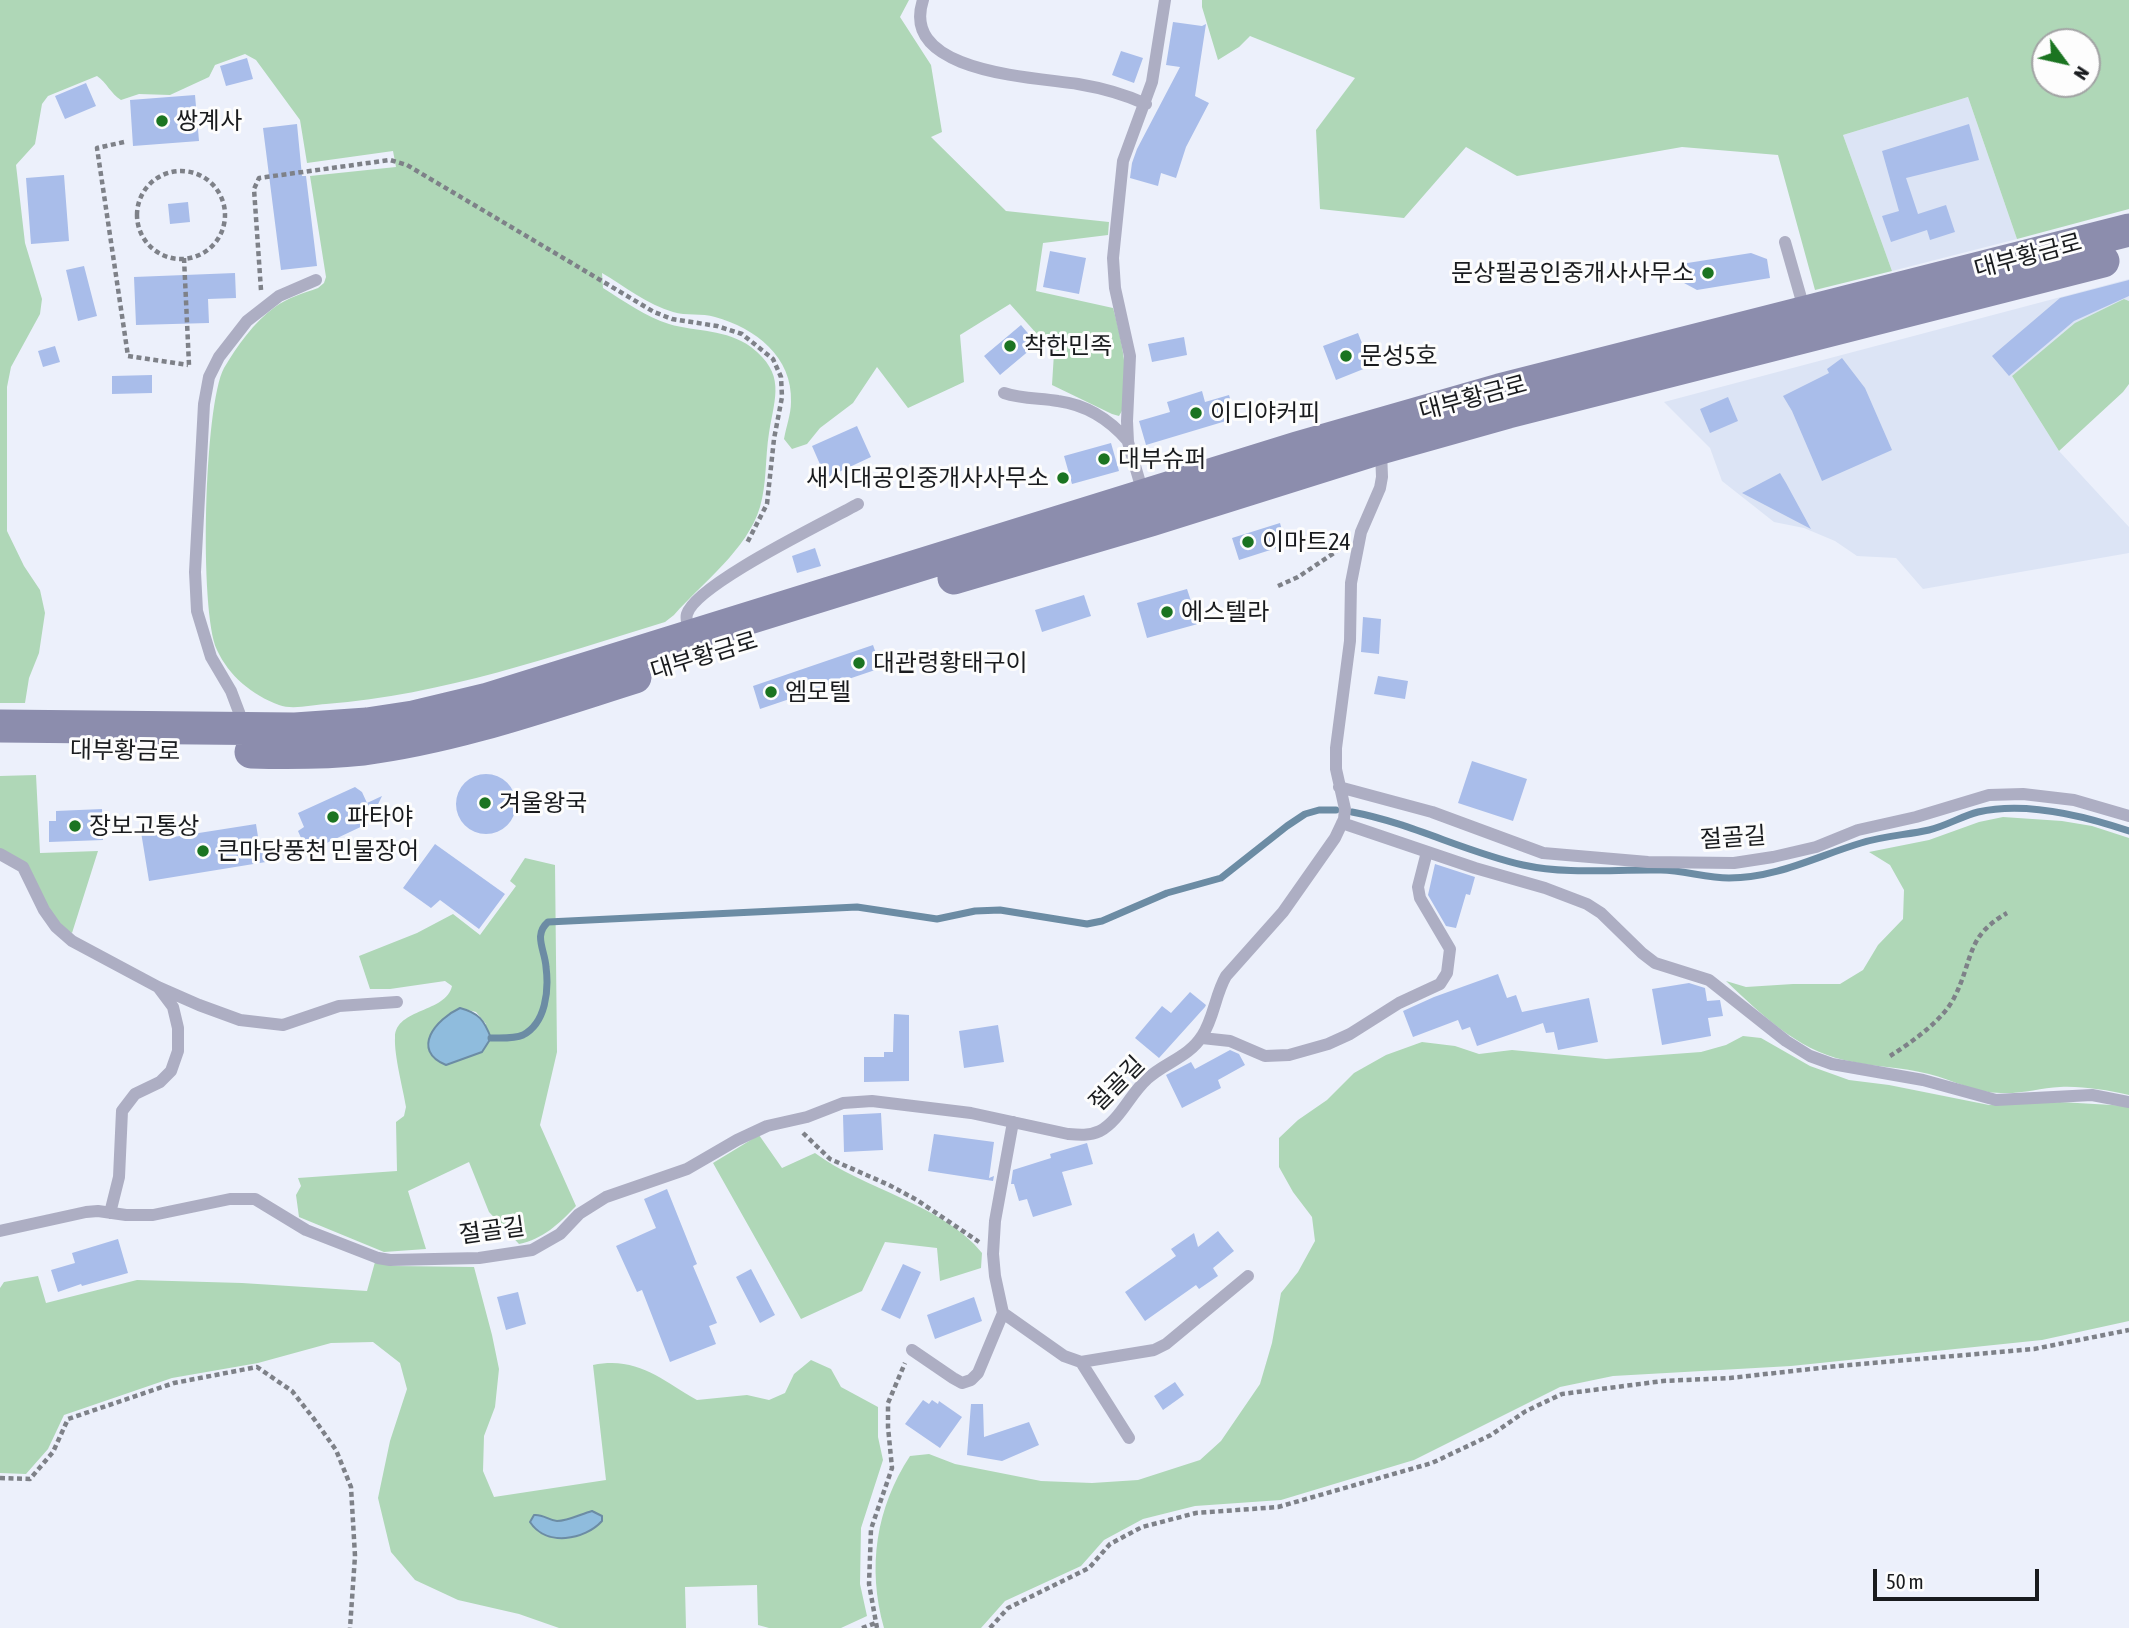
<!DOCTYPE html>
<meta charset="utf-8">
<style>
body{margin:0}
#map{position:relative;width:2129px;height:1628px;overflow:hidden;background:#ecf0fb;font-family:"Asap Condensed",sans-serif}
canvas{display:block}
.north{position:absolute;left:2031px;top:28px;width:70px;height:70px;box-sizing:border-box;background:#fdfdfd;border:2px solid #a2a3a4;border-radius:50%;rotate:123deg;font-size:19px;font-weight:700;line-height:28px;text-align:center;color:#191b1e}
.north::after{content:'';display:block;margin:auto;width:24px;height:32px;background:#1b7421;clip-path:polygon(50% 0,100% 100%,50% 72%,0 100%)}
.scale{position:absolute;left:1873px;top:1569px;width:166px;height:32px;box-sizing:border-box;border:4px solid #191b1e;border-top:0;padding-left:9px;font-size:21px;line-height:24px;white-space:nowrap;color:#191b1e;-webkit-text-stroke:5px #fdfdfd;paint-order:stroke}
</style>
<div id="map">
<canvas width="2129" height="1628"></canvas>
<div class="north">N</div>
<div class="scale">50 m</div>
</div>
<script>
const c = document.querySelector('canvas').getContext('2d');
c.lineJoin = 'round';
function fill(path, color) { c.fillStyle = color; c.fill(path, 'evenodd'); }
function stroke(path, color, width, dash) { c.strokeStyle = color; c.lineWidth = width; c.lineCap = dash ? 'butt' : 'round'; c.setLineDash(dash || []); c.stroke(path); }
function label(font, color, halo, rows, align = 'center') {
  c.font = font + ' "Asap Condensed","Noto Sans KR",sans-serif'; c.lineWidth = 6; c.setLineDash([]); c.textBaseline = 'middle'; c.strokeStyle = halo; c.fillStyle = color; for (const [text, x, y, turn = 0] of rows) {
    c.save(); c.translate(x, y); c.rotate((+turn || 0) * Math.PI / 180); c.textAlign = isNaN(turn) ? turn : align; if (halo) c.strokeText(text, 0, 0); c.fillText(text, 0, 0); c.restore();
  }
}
fill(new Path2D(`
 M1968,97L2017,239L1892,271L1843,135Z
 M2129,279V301L2124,299L2012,376L2059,451L2129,527V553L1923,589L1896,558L1857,556L1835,541L1804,528L1774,522L1722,481L1710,448L1664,402Z`), '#dce4f5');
fill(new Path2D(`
 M0,0H909L900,17L931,65L942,132L931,137L1006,211L1109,222L1108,235L1043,243L1036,291L1113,308C1120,331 1135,397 1119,416L1112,414L1052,385L1054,353L1010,304L960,335L964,382L908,408L877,367L853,403L820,428L807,444L792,449L784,439C786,427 791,414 791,402C793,357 755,328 715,317C702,313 686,316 673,312C648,305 624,286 602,273L603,288C624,301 646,317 669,324C696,332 727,329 751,347C786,374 775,396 769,433C765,458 767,483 760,507C747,550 703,582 674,615L665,622C553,656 443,695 326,704C312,705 292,710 279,705C252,695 229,676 217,650C199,611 204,405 224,368C237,346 254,322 275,307C287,298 304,293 318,288L324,283L326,277L310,176L396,167L393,151L307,163L300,120L256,60L245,54L215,65L209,77L170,95L139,94L121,100C111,94 107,83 97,76L48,96L42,104L35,144L16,165L25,243L42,299L40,314L11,367L7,387V531L24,566L40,590L45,613L39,653L29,678L25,703H0Z
 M1202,0H2129V209L2017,239L1968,97L1843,135L1892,271L1815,290L1778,155L1682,147L1517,176L1466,147L1404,218L1320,209L1316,130L1355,78L1250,36L1239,47L1218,60L1202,7ZM2045,42H2087V84H2045Z
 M2124,299L2129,301V384L2123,392L2059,451L2012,376L2075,323Z
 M36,775L40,853L98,851L72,933L61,926L46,903L30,869L0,849V776Z
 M2003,817L2062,821L2092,826L2129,838V1095C2106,1090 2083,1086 2060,1087C2041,1088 2021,1094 2001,1093C1976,1093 1953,1080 1929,1074C1902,1067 1872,1067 1844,1060C1796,1049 1761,1014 1726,981L1746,987L1793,984H1840L1863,970L1878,945L1903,919L1904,890L1890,865L1869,852L1929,840L1979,822Z
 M525,858L555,865L557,1052L540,1125L576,1206C559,1224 543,1239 519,1244L489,1212L469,1162L408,1191L426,1249L384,1252L299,1217L296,1195L301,1186L298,1178L397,1171L396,1122L404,1116L406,1107C403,1088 394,1056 395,1037C396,1008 446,1013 452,986L445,981L390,989H370L359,956L417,933L453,914L480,935L516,886L510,881ZM460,1008L476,1012L486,1024L460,1059L446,1065Z
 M1743,1036L1761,1038L1810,1066L1849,1080L1889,1085L1989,1105L2060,1102L2129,1106V1321L2042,1340L1791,1366L1613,1376L1560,1387L1414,1460L1281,1500L1195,1506L1143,1519L1104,1540L1081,1566L1005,1601L981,1628H884C867,1567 876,1508 910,1456L929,1454L955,1464L1041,1481L1092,1483L1138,1480L1200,1460L1221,1441L1260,1384L1272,1343L1281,1293L1298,1272L1315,1241L1312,1217L1293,1192L1279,1167V1138L1298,1120L1327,1100L1354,1073L1386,1055L1422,1042L1455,1046L1479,1054L1512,1050L1606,1059L1701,1052L1726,1045Z
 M759,1135L782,1168L815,1153C863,1189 944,1205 982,1253L981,1268L940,1281L937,1248L885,1242L862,1291L801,1319L713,1163Z
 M375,1262L394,1266L474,1267L492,1335L499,1369L495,1407L484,1436L483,1471L494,1497L606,1480L593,1365C638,1356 661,1380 697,1400L747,1395L769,1400L785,1393L794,1374L811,1360L831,1369L841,1387L878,1407V1437L883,1460L861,1528L860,1584L867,1616L841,1628H769L758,1625L757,1585L685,1587L686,1628H559L519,1614L458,1600L415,1580L391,1552L378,1498L390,1441L407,1389L400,1363L373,1342L331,1343L258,1363L172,1378L64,1415L48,1449L26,1474L0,1473V1288L4,1282L38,1276L46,1303L137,1280L242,1283L367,1291Z`), '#afd7b7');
const water = new Path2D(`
 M460,1008C479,1013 484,1020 491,1038L482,1052L446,1065C410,1050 436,1019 460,1008Z
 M592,1511L602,1516V1521C585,1540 546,1547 530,1522L534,1515C543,1514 548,1520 557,1521C568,1521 581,1514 592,1511Z`);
fill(water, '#8fbcdd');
stroke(water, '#6c8ca4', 2);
stroke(new Path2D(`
 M1352,812C1411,823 1465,852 1523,865C1569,875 1614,869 1661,870C1683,870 1706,878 1729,878C1777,878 1817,856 1861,843C1883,836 1906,835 1929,830C1946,826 1962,816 1978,812C2025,801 2085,816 2129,831
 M491,1038C500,1038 514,1039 523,1035C546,1023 549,990 546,967C545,950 533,935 548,922L857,907L937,919L975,911L1000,910L1087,924L1102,921L1167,893L1221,878L1287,826L1305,814L1319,810H1336`), '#6c8ca4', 7);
fill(new Path2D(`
 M1173,22L1202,26L1206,24L1195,96L1209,103L1186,147L1176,178L1161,173L1158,186L1130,178L1132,163L1137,149L1180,67L1166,65Z
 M1121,51L1143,58L1134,83L1112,75Z
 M247,58L253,79L226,86L220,66Z
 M86,83L96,106L65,119L55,96Z
 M195,95L199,141L133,146L130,100Z
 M297,124L302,176H306L317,266L281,270L263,128Z
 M1969,124L1979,160L1906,178L1918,214L1946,205L1955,232L1930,240L1927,230L1891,242L1882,216L1899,211L1882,151Z
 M64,175L69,241L31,244L26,178Z
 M188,202L190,222L170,224L168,204Z
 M1050,251L1086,258L1079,294L1043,287Z
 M1751,253L1767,259L1770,278L1697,290L1684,283L1681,264Z
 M84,266L97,316L78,321L66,270Z
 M235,273L236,298L208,299L209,323L136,325L134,277Z
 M2129,280V296L2074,321L2009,376L1992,356L2060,298Z
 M1021,325L1037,344L1000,375L984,356Z
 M1358,333L1371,366L1336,380L1323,346Z
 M1184,337L1187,355L1152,362L1148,344Z
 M55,346L60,362L43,367L38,351Z
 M1842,358L1865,388L1892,450L1822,481L1792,411L1783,396L1829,373L1827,369Z
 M152,375V393L112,394V376Z
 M1202,391L1205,402L1229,395L1236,418L1146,445L1139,421L1170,412L1167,402Z
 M1728,397L1738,421L1710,433L1700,409Z
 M857,426L871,457L826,478L812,446Z
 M1111,443L1119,471L1072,484L1064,456Z
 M1780,473L1786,483L1811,529L1742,493Z
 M1280,523L1286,545L1239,560L1232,538Z
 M815,548L821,566L797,573L792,556Z
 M1187,589L1191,601L1199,599L1205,622L1147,638L1137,603Z
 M1084,595L1091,616L1042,632L1035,610Z
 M1363,617L1381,619L1379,654L1361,652Z
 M873,645L881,668L760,709L753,686Z
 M1378,676L1408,681L1405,699L1374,694Z
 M1472,761L1527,779L1513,821L1458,803Z
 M456 804a30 30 0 1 1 60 0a30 30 0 1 1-60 0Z
 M355,787L362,792L367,803L382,796L369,823L314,849L311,844L305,847L298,831L304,827L298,813Z
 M102,809L103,840L49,842V821H56V811Z
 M256,824L259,843L269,841L272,861L149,881L141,832L165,828L167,838Z
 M435,844L505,894L479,929L440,900L431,908L403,888Z
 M1435,864L1475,877L1470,895L1466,894L1456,928L1446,926L1428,895Z
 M1498,974L1507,998L1516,995L1522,1012L1589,998L1598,1042L1558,1050L1554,1032L1546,1033L1543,1023L1477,1046L1470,1027L1462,1030L1458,1020L1413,1037L1403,1011L1434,997Z
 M1689,983L1705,988L1707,1001L1720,1000L1723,1016L1708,1018L1711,1036L1662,1045L1652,989Z
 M1190,992L1206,1005L1205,1007L1159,1058L1135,1038L1162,1006L1171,1013Z
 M894,1014L909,1015V1081L864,1082V1057H884V1052H893Z
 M998,1025L1004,1062L964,1068L959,1031Z
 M1230,1050L1239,1054L1245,1065L1218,1080L1221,1088L1182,1108L1166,1075L1191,1062L1195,1069Z
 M881,1113L883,1150L844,1152L843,1115Z
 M934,1134L994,1142L989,1178L994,1176L993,1181L928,1171Z
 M1087,1143L1093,1164L1062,1172L1072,1205L1033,1217L1027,1199L1019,1201L1014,1184H1011L1013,1170L1051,1158L1050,1154Z
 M667,1189L697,1264L693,1266L717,1323L709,1326L716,1344L670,1362L642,1290L637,1292L616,1246L656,1228L644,1199Z
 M1218,1231L1234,1251L1213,1268L1218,1276L1199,1289L1196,1285L1145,1321L1125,1292L1176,1256L1171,1249L1194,1233L1198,1247Z
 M118,1239L128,1273L82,1286L81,1284L58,1292L51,1270L75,1263L72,1253Z
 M903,1264L921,1272L900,1319L881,1310Z
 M751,1269L775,1315L760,1323L736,1277Z
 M518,1292L526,1324L506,1330L497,1297Z
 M974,1297L982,1321L935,1339L927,1315Z
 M1175,1382L1184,1395L1163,1410L1154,1396Z
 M923,1400L929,1404L932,1400L938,1404L939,1401L962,1417L940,1448L905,1424Z
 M971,1404H983L984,1437L1029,1422L1039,1445L1002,1461L967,1455Z`), '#a9bdea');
stroke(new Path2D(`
 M124,142L97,148L128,356L188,365
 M137 215a44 44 0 1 1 88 0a44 44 0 1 1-88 0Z
 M184,258L189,365
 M261,290L254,189L259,178L390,160L407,165L654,312L672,319L717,326L742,334L773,359L781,377L782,397L774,439L767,504L746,545
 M1278,586L1298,577L1340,549
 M1890,1056C1912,1042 1942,1021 1954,998C1974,959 1965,937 2007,913
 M803,1133L830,1159L889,1185L917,1200L979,1242
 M0,1478L30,1479L53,1452L68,1419L174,1383L257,1367L292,1391L314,1419L336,1450L351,1487L355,1556L350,1628
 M862,1628L876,1623
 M877,1628L869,1584L871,1529L892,1468L888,1427V1403L905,1363
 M990,1628L1008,1608L1089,1568L1110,1544L1142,1527L1196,1513L1278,1507L1432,1463L1491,1435L1526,1411L1562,1394L1663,1381L1730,1378L1838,1366L2034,1349L2129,1330`), '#7e8188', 4.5, [5, 3.5]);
stroke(new Path2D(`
 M923,0C899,73 1034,77 1078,84C1102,88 1124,94 1146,104
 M1785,242L1805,312
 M1004,393C1022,399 1040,398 1058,401C1087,405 1110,420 1128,441
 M1143,493L1128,442L1127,421L1130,356L1115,288L1113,258L1123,161L1152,82L1165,0
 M691,635C689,629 685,621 687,614C696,584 826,522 858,504
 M245,728L231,691L211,657L197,611L195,572L204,404L209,377L219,357L247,321L279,296L316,280
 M1339,787L1432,812L1543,853L1648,862L1734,863L1773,857L1816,847L1858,830L1916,817L1989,795L2023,794L2074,800L2129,816
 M1342,823L1475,868L1545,888L1587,904L1601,913L1642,953L1655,963L1709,980L1786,1041L1810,1056L1832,1064L1923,1080L1996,1100L2092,1095L2129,1102
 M0,854L23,867L44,910L56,927L72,941L158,987L199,1005L240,1020L283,1025L339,1006L397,1002
 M1202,1038L1230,1041L1265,1056L1289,1055L1328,1044L1350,1034L1399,1003L1440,984L1447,973L1450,949L1420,898L1418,887L1427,852
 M1013,1122L995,1221L993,1254L995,1276L1003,1313L1064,1356L1081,1362L1154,1350L1166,1344L1248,1276
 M110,1213L119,1177L122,1111L135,1094L160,1082L171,1071L178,1051V1028L173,1007L158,987
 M0,1231L86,1212L98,1211L126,1215H153L230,1199H255L306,1230L378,1258L390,1260L479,1258L532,1250L560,1234L579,1214L606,1197L687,1169L737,1140L767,1126L807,1117L843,1103L872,1101L971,1113L1068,1134C1079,1135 1089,1136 1100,1131C1120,1120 1130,1094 1147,1079C1164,1063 1189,1057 1202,1036C1214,1018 1215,995 1226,976L1283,912L1335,838L1344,819L1345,809L1336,769V748L1350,641L1351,583L1361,532L1380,488L1382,477L1381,451
 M912,1350L953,1378L962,1383L971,1380L978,1373L1003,1313
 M1081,1362L1129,1438`), '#adaec3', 12);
stroke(new Path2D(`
 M954,578L1151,520L1380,448L1508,412L2103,261
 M0,726L295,729L367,724L413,717L488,699L1297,448L1499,390L2129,230
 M251,752C288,753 326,753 363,749C456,737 546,705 635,677`), '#8c8dad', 33);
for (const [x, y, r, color] of [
 [162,121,7,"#1b7421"],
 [1708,273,7,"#1b7421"],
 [1010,346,7,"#1b7421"],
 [1346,356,7,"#1b7421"],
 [1196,413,7,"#1b7421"],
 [1104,459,7,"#1b7421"],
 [1063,478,7,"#1b7421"],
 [1248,542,7,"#1b7421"],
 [1167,612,7,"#1b7421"],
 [859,663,7,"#1b7421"],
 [771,692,7,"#1b7421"],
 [485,803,7,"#1b7421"],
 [333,817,7,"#1b7421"],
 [75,826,7,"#1b7421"],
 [203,851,7,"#1b7421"]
]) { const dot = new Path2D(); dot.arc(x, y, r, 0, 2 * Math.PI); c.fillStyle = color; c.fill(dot); stroke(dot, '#fdfdfd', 2.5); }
label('24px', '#191b1e', '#fdfdfd', [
 ["쌍계사",176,121],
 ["문상필공인중개사사무소",1694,273,"right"],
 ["착한민족",1024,346],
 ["문성5호",1360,356],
 ["이디야커피",1210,413],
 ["대부슈퍼",1118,459],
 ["새시대공인중개사사무소",1049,478,"right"],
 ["이마트24",1262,542],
 ["에스텔라",1181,612],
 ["대관령황태구이",873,663],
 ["엠모텔",785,692],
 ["겨울왕국",499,803],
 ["파타야",347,817],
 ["장보고통상",89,826],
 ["큰마당풍천 민물장어",217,851]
], 'left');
label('24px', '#191b1e', '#fdfdfd', [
 ["대부황금로",2028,256,-15],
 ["대부황금로",1473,398,-15],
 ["대부황금로",704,656,-17],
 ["대부황금로",125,751,1],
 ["절골길",1733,838,-4],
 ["절골길",1117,1084,-45],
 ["절골길",492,1231,-8]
]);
</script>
